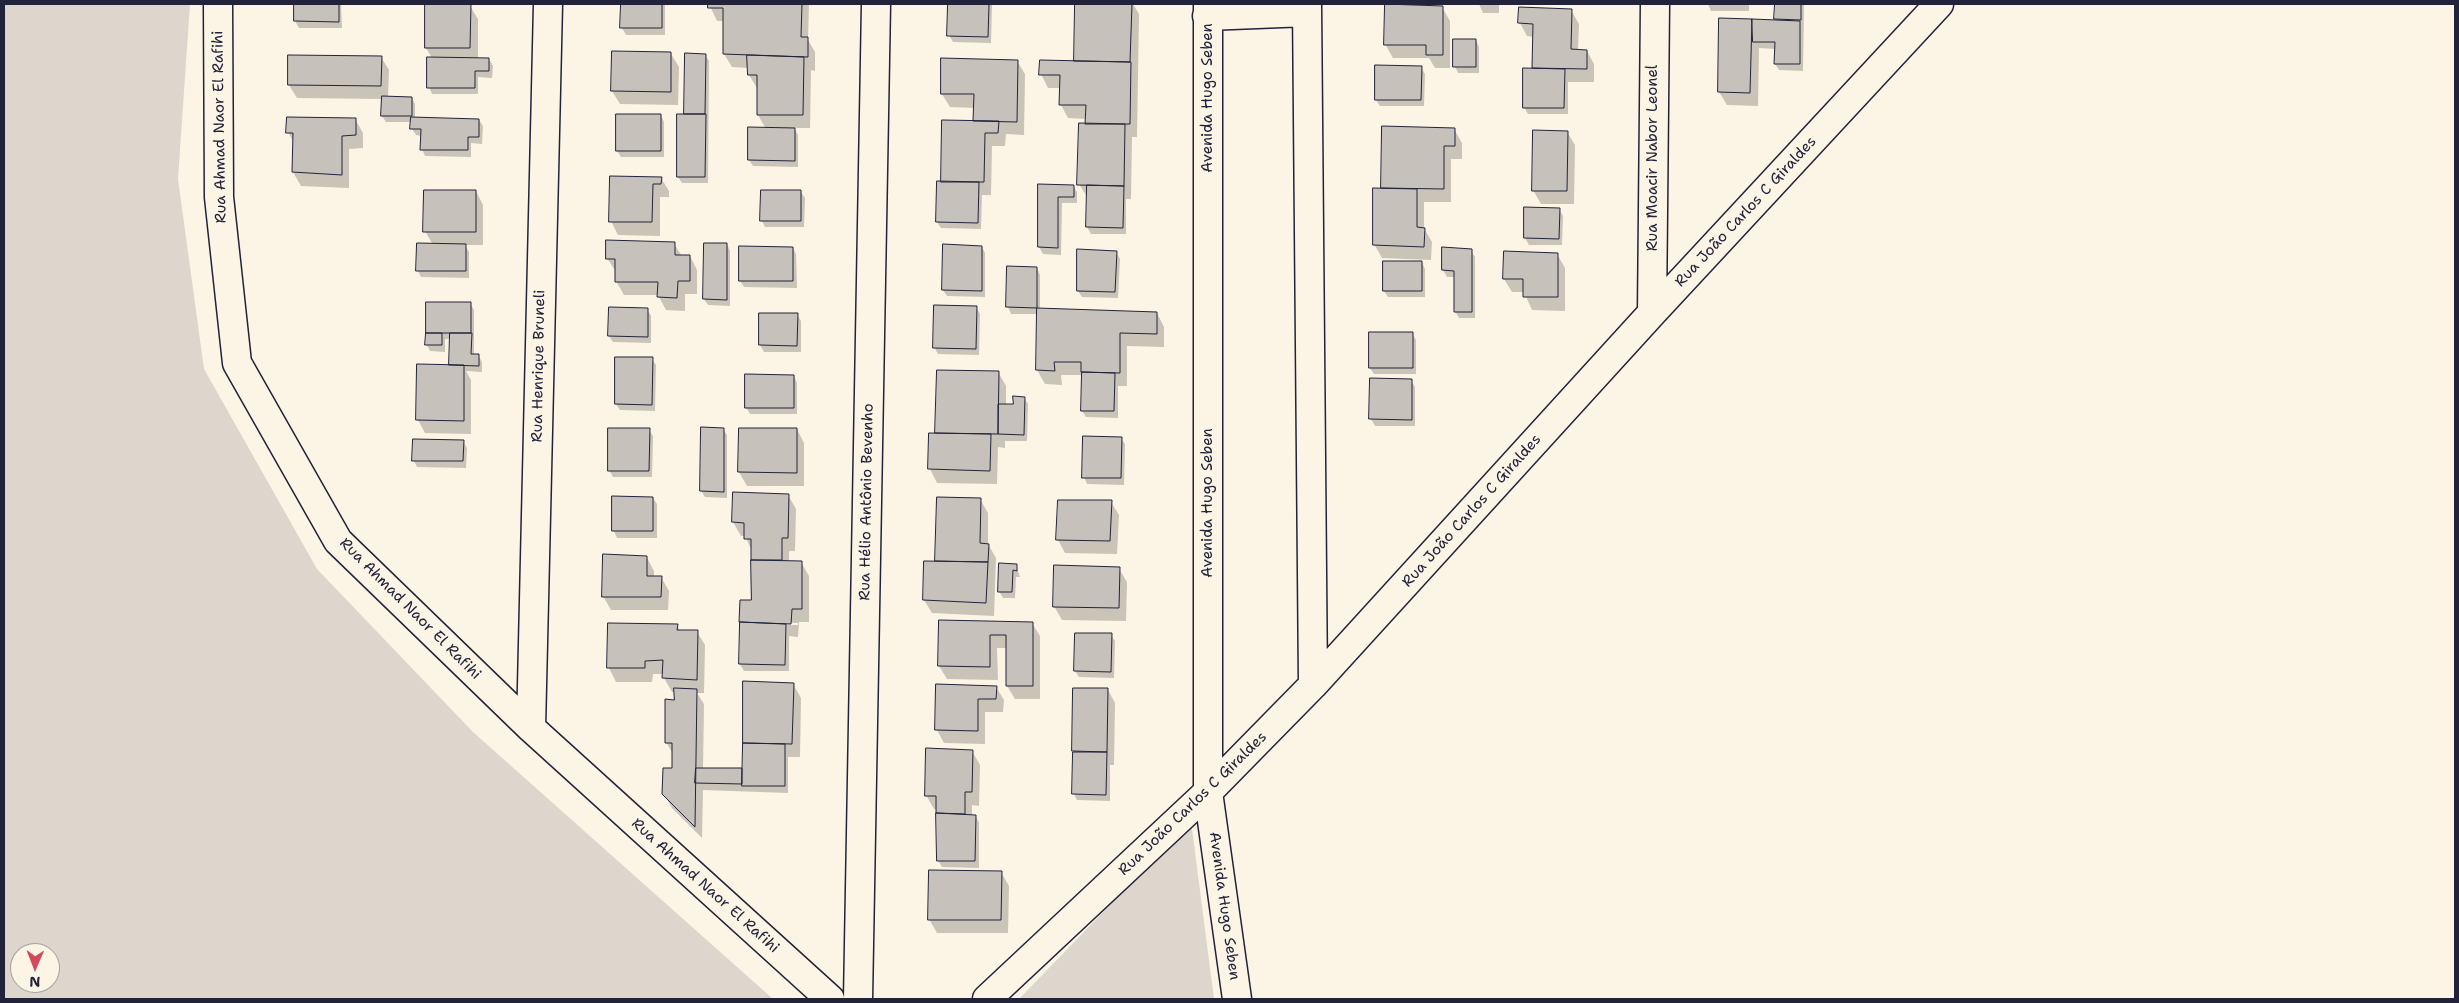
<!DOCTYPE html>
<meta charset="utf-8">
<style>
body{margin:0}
#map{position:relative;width:2459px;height:1003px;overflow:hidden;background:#fcf5e5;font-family:"Shantell Sans",sans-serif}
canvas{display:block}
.frame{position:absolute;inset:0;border:5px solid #22223b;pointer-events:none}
.north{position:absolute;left:10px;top:943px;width:50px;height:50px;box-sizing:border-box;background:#fcf5e5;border:1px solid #a5a1a1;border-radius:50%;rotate:181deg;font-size:14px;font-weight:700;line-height:20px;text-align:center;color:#22223b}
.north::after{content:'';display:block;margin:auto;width:18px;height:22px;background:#d1495b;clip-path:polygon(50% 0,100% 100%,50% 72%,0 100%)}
</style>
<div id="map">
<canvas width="2459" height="1003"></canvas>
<div class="frame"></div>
<div class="north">N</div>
</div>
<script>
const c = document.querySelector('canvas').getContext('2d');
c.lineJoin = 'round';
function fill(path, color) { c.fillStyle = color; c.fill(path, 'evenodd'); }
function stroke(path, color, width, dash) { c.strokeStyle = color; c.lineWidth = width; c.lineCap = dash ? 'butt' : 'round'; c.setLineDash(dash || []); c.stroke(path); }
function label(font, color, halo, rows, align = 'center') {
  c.font = font + ' "Shantell Sans",sans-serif'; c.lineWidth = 5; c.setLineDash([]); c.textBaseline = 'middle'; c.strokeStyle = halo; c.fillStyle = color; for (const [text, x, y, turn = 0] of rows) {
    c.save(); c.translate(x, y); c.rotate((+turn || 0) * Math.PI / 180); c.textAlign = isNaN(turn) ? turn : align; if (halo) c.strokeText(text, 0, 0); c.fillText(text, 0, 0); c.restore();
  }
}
fill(new Path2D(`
 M4,4H190L178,179L204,369L317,569L473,732L773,999H4ZM20,953H50V983H20Z
 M1191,821L1214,999H1019Z`), '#dcd6cc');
fill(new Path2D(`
 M296,4H341L342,28H299L295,21Z
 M622,4H665V35H626L622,28Z
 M709,4H809L808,40L815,52V71L811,70L810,128H794L798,135V167L753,166L749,160L766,129L758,115L757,88L749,75V68L732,67L724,54V21H717Z
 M949,4H992L991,43L953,42L949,35Z
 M1076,4H1133L1139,14L1137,137H1132L1131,199H1126V234H1091L1087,227L1088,198L1079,184L1087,119L1068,118L1061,105V88H1048L1041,74L1076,62Z
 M1479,4H1499V13H1483Z
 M1708,4H1749V11H1711Z
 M1776,4H1804L1803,71L1779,70L1775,64L1776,49L1759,48L1758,106L1727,105L1719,92L1751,20L1754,25L1775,21Z
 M470,6L478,19V59H489L493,66L492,78L478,77V94H432L429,87L432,58L426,48Z
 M1442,7L1450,21V68H1435L1429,58H1393L1385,44Z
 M1571,10L1579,24L1578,51H1587L1594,64V82H1568V114H1528L1524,107L1533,69L1534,37L1527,36L1520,23ZM1539,67H1549L1548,70L1539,69Z
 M1476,40L1479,47V73H1458L1455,66Z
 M671,54L679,67L678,105L620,104L612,91Z
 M705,55L709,61L708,183H682L678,177L685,116Z
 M381,57L389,70L388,97L412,98L415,104V118L479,120L483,126L482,144L471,143V157L425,156L422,149V136L416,135L412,129V122H386L382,116L383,99L297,98L289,85Z
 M1017,61L1025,74L1024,135L1006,134L1005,146H992L991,195H982L981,229L941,228L937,222L942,182L974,122L975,108L950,107L942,94Z
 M1421,67L1425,74L1424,106H1380L1376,100Z
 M661,115L664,122V157H621L617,151Z
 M355,119L363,133V148L349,149V188L301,186L293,172L294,143L288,132Z
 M1383,127L1454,129L1462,143V159H1451V202H1424V228L1432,242L1431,260L1382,258L1374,244L1382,189Z
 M1567,132L1575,145L1574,204H1541L1533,190Z
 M611,177L661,178L669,191V197H660V236L618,235L611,221Z
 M1039,185L1073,186L1077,192V203H1062L1061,255L1043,254L1039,247Z
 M476,191L483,205V245H465L469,252V278L421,277L418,271L433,245L425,231Z
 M801,192L805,198L804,227H765L762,221Z
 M1525,208L1559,209L1563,216L1562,245H1529L1525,238Z
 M674,244L682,256H690L697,270V294H685V311L666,310L658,295H624L616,281V272L607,258Z
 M727,244L730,251V306L708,305L704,299Z
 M982,247L985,253V297L947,296L943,290Z
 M793,248L796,254L797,288L744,287L740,281Z
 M1471,251L1475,257V318H1459L1455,311V277H1447L1443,270Z
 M1116,252L1120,259L1118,298L1082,297L1078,291Z
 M1557,254L1565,268V311L1532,310L1524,292H1512L1504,279Z
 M1422,262L1425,269V297H1388L1384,291Z
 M1037,268L1040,275V309L1157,313L1164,327V347L1127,346V386H1118V418L1086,417L1082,411L1083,375H1061L1062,385L1045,384L1037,370L1038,314H1011L1008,307Z
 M470,303L474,310V355H478L482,362V372L466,371L471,380V434L425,433L418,420L451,366V339H445V352L430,351L427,345Z
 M976,307L980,314L979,355L938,354L934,347Z
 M647,309L651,316V343L613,342L609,336Z
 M761,314H797L801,321V352H764L760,345Z
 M1412,333L1416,340V374H1374L1370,368Z
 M652,359L656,365L655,411L620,410L616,404Z
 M938,371L998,372L1006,386V405H1014L1024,398L1028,404L1027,441H1005V448L998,447L997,484L937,483L930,469V435H936Z
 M794,376L797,383V414H750L746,407Z
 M1371,380H1411L1415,387V426H1375L1371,419Z
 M723,429L727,435V498L705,497L701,491Z
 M740,429H797L804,443V486H747L739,472Z
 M649,430L653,436L652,477H613L609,470Z
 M1121,438L1125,444L1124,485L1087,484L1084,477Z
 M463,441L467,448L466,468L417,467L414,461Z
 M788,495L796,509L795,551H789V562H801L809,576V622H799L798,637L789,636V671H744L740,664L741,623L752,601V551L745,536H741L733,522ZM747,621L798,623V625L747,624Z
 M614,497L653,498L657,504V538H617L614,531Z
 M939,499H980L988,513V544L996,558L994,616L932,613L924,600L936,562Z
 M1111,502L1119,515L1117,554L1065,553L1058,540Z
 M647,558L654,571V577H661L669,591L668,610H611L603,596Z
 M1016,565L1020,577H1016L1015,598H1003L999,591Z
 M1119,569L1127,582L1126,621L1062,620L1054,606Z
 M940,621L1032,623L1040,636V699H1015L1007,686L1008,648H997L998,680L947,679L939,666Z
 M609,624L677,625L680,631L697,632L705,645L704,693H697L704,704L703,769H743L744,743L793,684L801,698L800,757H788V793L703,790L702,838L672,808L664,794L673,769V754L666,742L675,692H672L664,678V674H653L652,682H616L609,668Z
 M1111,635L1115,641L1114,678L1079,677L1075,671Z
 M937,685L996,687L1004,700L1003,712H985V744L944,743L937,730Z
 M1108,690L1115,703L1114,765H1110V801L1077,800L1074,794L1073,751Z
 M972,751L980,765L979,806L972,805V816H976L979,823V868L942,867L938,860V809H934L926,795Z
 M1001,872L1009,886L1008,933H937L929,919Z`), '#0003');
const building = new Path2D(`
 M294,4H339V22L294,21Z
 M425,4H471L470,48H425Z
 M621,4H662V28H620Z
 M708,4H802L801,37H808V57L723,54V8H708Z
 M948,4H989L988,37L947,36Z
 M1075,4H1132L1130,62L1074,61Z
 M1385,4L1443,6V55H1426V45H1384Z
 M1775,4H1801V20L1774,19Z
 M1519,7L1572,9L1571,49L1587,50V69L1532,68L1533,24L1518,23Z
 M1719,18L1752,19L1750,93L1718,92Z
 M1752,19L1800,21V64H1774L1775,42H1753Z
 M1453,39H1476V67H1453Z
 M612,51L671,52V92L611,91Z
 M685,53L706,54L705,114H684Z
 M288,55L382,56L381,86L288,85Z
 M747,55L804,57L803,115H757V75H748Z
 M427,57L489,58V71H475V88H427Z
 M941,58L1018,60L1017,122L973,121L974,94H941Z
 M1040,60L1131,62L1130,124H1085L1086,105H1059L1060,75H1039Z
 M1375,65L1422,66L1421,100H1375Z
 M1523,68L1565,69L1564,108H1523Z
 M382,96L412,97V116H381Z
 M616,114H661V151H616Z
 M677,114H706L705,177H677Z
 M287,117L356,118V135L342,136V175L292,172L293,133H286Z
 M411,117L479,119V137H468V150H420L421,129H410Z
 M942,120L999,121L998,133H985L984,182H941Z
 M1079,123L1125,124L1124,186L1077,185Z
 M1382,126L1455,128V146H1444V189L1381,188Z
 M748,127L795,128V161L748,160Z
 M1533,130L1568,131L1567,191H1532Z
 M610,176L662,177L661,184H653L652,222H609Z
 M937,181L979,182L978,223L936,222Z
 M1038,184L1074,185V197H1058V248L1038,247Z
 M1087,185L1124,186L1123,228L1086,227Z
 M1373,188L1417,189V227L1425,228L1424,247L1373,245Z
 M424,190H476V232H423Z
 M761,190H801V221H760Z
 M1524,207L1560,208L1559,239L1524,238Z
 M606,240L675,242V255H690V281H678L677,298L657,297L658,282H615V259H606Z
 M417,243L466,244V271H416Z
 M704,243H727V300L703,299Z
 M943,244L982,246V291L942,290Z
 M739,246L793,247V281H739Z
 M1442,247L1472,249V312H1454V271L1442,270Z
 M1077,249L1117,251L1115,292L1077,291Z
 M1504,251L1558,253V297H1523V279H1503Z
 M1383,261H1422V291H1383Z
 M1007,266L1037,267V308L1006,307Z
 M426,302H471V333H426Z
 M934,305L977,306L976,349L933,348Z
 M609,307L648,308V337L608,336Z
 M1037,308L1157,312V334L1120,333V373L1081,372V362H1054L1055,371L1036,370Z
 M759,313H798L797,346L759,345Z
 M1369,332H1413V368H1369Z
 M426,333H442V345H425Z
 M450,333H472L471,354H479V366L449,365Z
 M615,357H653L652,405L615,404Z
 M417,364L464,365V421L416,420Z
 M937,370L999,371L998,434L935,433Z
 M1082,372L1115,373L1114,411H1081Z
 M745,374L794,375V408H745Z
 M1370,378L1412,379V420L1369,419Z
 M1013,396L1025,397L1024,435L998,434V404H1013Z
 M701,427L724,428V492L700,491Z
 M608,428H650L649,471H608Z
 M739,428H797V473L738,472Z
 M929,433L991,434L990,471L928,469Z
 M1083,436L1122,437L1121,478H1082Z
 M413,439L464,440L463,461H412Z
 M733,492L789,494L788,538H782V560H751V539H744V523L732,522Z
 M612,496L653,497V531H612Z
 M937,497L981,498L980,543L989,544L988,562L935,561Z
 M1058,500H1112L1110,541L1056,540Z
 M603,554L647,556V576H662L661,597H602Z
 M751,560L802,561V609H792L791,624L739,622L740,600H751Z
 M924,561L988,562L986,603L923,600Z
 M999,563L1017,564V571L1013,570L1012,592H998Z
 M1054,565L1120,567L1119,608L1053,607Z
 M939,620L1033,622V686H1006V635H990V667L938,666Z
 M740,622L786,624L785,665L739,664Z
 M608,623L678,624L677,630H698L697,680L662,678L663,660L645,661V668H607Z
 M1075,633H1112L1111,672L1074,671Z
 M743,681L794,683L792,744L743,743Z
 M936,684L997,686L996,699H978V731L935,730Z
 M674,688L697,689L695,827L662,794L663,768H672V743H665V699L674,700Z
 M1073,688H1108L1107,752L1072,751Z
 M743,743L785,744V786H742Z
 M926,748L973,750L972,792H965V814L936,813V796H925Z
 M1073,752H1107L1106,795L1072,794Z
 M696,768H742V784L695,783Z
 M936,813L976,815L975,861H937Z
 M929,870L1002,871L1001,920H928Z`);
fill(building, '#c6c1bb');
stroke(building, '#22223b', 1);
const minor = new Path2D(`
 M218,4L219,197L237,363L338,541L531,728L830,999
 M1208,4V792L1237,999
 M1307,4L1313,685
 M1207,16L1307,12
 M1652,313L1655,4
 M531,728L548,4
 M858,999L876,4
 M987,999L1208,792L1313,685L1652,313L1939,4`);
stroke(minor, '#22223b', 31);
stroke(minor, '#fcf5e5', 28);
label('15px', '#22223b', '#fcf5e5', [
 ["Avenida Hugo Seben",1208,98,-90],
 ["Rua Ahmad Naor El Rafihi",220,127,-91],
 ["Rua Moacir Nabor Leonel",1653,158,-90],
 ["Rua João Carlos C Giraldes",1746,212,-47],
 ["Rua Henrique Bruneli",539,366,-89],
 ["Rua Hélio Antônio Bevenho",867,502,-89],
 ["Avenida Hugo Seben",1208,503,-90],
 ["Rua João Carlos C Giraldes",1472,511,-48],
 ["Rua Ahmad Naor El Rafihi",410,609,45],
 ["Rua João Carlos C Giraldes",1193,804,-44],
 ["Rua Ahmad Naor El Rafihi",705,886,42],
 ["Avenida Hugo Seben",1224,906,82]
]);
</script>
